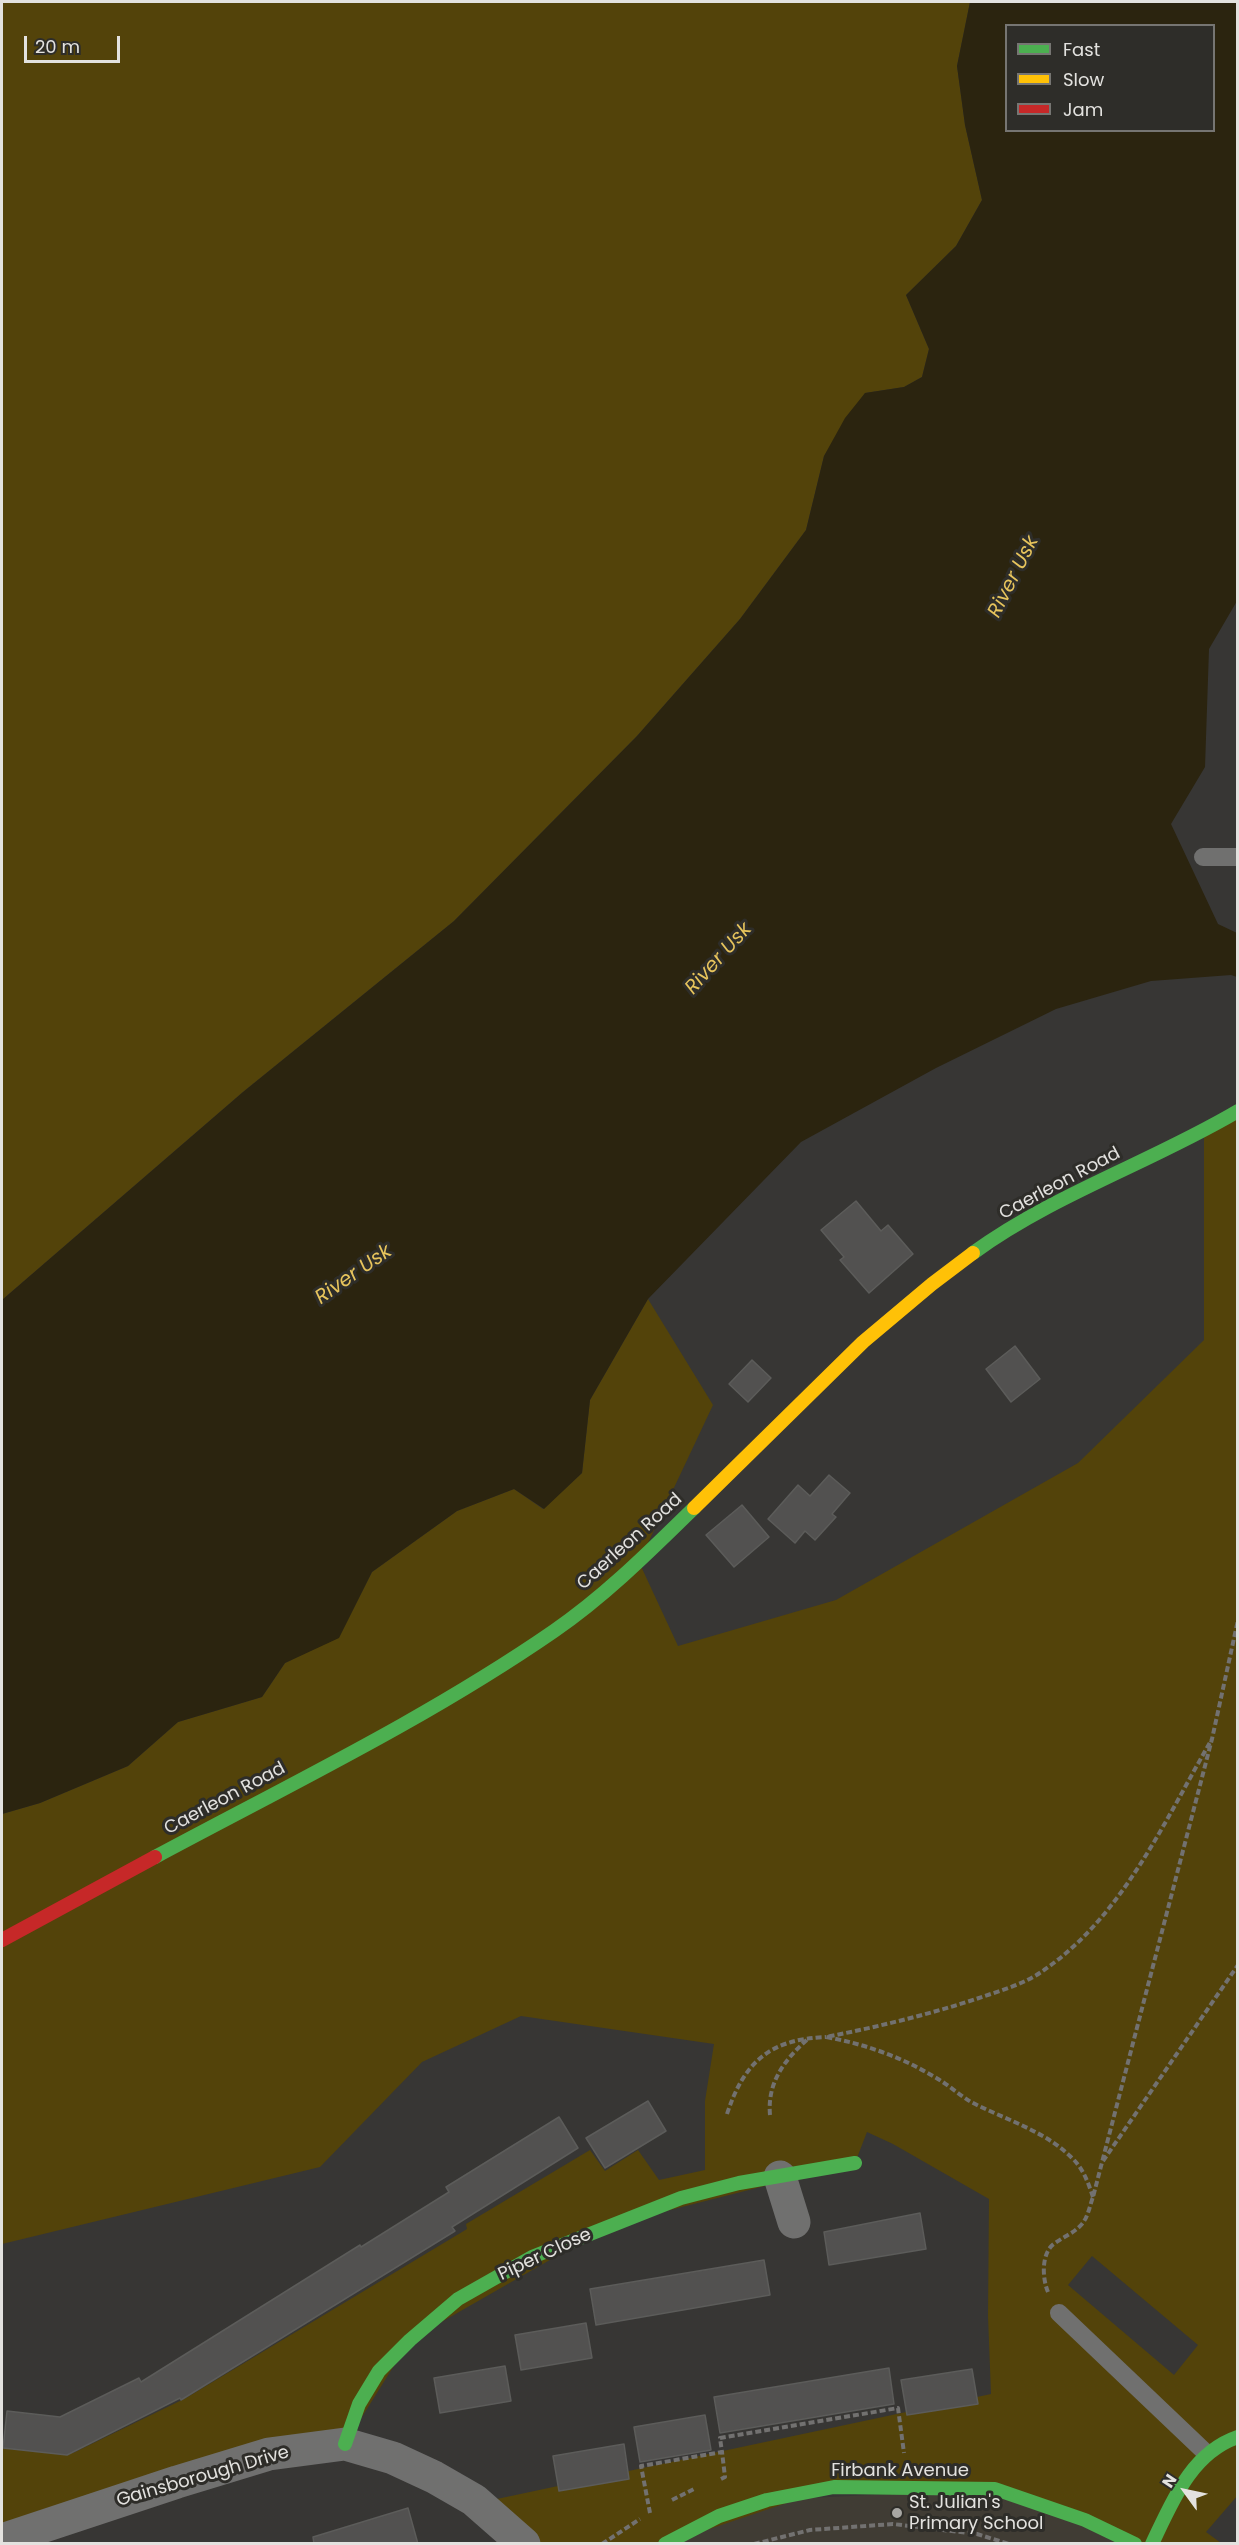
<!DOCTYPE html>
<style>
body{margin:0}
#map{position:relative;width:1239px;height:2545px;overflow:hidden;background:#373634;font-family:Poppins,sans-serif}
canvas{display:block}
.frame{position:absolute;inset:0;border:3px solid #e3e2df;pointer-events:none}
.legend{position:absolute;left:1005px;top:24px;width:210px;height:108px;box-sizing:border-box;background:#2e2d29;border:2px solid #767572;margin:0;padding:8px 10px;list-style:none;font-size:18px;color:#e3e2df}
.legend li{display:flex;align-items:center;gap:12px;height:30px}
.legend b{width:30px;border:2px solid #767572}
.north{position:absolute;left:1155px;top:2461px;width:60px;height:60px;-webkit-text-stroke:4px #2e2d29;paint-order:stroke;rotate:303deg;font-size:16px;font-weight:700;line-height:24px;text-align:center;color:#e3e2df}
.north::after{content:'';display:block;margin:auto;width:21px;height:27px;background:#e3e2df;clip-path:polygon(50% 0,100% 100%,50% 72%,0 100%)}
.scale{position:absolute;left:24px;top:36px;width:96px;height:27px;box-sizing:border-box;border:3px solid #e3e2df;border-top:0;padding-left:8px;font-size:18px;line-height:21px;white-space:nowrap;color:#e3e2df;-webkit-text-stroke:4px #2e2d29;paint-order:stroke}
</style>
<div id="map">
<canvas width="1239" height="2545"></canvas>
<div class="frame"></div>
<ul class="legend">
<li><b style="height:8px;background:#4caf50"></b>Fast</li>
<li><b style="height:8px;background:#ffc107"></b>Slow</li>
<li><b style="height:8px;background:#c62828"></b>Jam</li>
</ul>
<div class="north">N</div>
<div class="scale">20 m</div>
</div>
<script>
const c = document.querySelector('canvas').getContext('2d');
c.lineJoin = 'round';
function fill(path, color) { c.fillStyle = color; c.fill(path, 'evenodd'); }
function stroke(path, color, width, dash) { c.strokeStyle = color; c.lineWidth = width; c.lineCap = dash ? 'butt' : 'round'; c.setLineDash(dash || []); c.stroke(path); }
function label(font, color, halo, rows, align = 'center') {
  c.font = font + ' Poppins,sans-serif'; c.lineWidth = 6; c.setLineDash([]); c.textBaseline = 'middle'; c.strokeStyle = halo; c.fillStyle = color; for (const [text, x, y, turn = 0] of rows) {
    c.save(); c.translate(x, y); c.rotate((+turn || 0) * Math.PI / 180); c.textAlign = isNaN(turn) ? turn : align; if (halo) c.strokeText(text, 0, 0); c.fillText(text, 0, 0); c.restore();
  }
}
fill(new Path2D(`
 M995,2489L1135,2544H665L767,2500Z`), '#403c34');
fill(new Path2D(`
 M2,2H970L957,66L965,125L982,200L956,246L906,295L929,349L922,377L904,387L865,393L824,456L806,530L740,619L637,736L454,921L243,1092L2,1300Z
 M1237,1111L1238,2495L1206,2532L1221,2543H1135L995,2489L834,2487L665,2544L524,2543L478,2503L991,2394L988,2316L989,2199L893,2144L867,2132L855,2163L611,2225L410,2340L345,2444L2,2540V2445L73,2453L186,2398L467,2229L466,2224L590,2150L605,2171L638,2150L659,2180L705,2170V2101L714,2044L521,2016L422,2062L320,2167L2,2244V1814L40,1803L128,1766L178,1722L262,1697L285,1663L339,1637L372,1572L457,1511L514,1489L543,1509L582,1473L590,1400L648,1299L713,1405L639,1562L678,1646L836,1600L1078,1463L1204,1340V1131ZM1092,2256L1198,2345L1174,2375L1068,2285Z`), '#53430a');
fill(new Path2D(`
 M970,2H1237V601L1209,649L1205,767L1171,824L1218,924L1237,933V977L1231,975L1151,981L1056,1009L936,1068L801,1142L648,1299L590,1400L582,1473L544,1509L514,1489L457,1511L372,1572L339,1638L285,1663L262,1697L178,1722L128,1766L40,1803L2,1814V1300L243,1092L454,921L637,736L740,619L806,530L824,456L845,418L865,393L904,387L922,377L929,349L906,295L956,246L982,200L965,125L957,66ZM1006,26H1214V130H1006Z`), '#2b240f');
const building = new Path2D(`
 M856,1201L881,1231L888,1225L913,1254L869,1293L840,1260L844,1257L821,1230Z
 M1015,1346L1040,1379L1011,1402L986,1369Z
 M752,1360L771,1378L748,1402L729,1384Z
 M829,1475L850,1493L832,1514L836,1517L815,1540L805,1531L795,1543L768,1519L798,1485L810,1496Z
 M742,1505L769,1537L734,1567L706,1535Z
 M648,2101L666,2131L605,2168L586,2138Z
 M559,2117L578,2148L452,2227L455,2231L181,2400L180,2398L67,2455L3,2448L7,2411L60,2417L139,2378L141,2382L360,2245L361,2247L449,2192L446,2187Z
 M920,2213L926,2249L829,2265L824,2232Z
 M764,2260L770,2295L596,2325L590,2289Z
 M586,2323L592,2358L521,2370L515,2335Z
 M505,2366L511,2401L440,2413L434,2378Z
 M889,2368L894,2404L720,2433L714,2397Z
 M972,2369L978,2404L907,2415L901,2380Z
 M705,2415L711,2450L640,2462L634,2427Z
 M624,2444L629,2479L559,2491L553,2456Z
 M408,2508L418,2544H314L313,2537Z`);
fill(building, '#525150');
stroke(building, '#5c5c5a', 1.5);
stroke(new Path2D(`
 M727,2114C744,2062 770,2039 826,2037
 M770,2115C767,2082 785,2059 809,2038
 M1103,2161L1238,1965
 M1093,2197C1088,2182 1083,2168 1071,2157C1045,2131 1004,2119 971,2102C958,2094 946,2083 933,2076C899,2056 864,2044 826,2037C877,2027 927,2015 976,1999C999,1991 1025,1984 1044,1970C1123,1916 1165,1820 1212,1739
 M1048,2292C1042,2278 1041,2252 1055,2243C1065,2236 1074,2233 1082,2224C1088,2217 1090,2205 1093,2197L1212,1739L1238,1620
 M721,2479L725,2477L722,2452
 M672,2500L694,2489
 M650,2513L641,2466L722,2452L720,2438L898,2408L904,2453
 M602,2544L640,2519
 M754,2544L810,2530L893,2524L977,2534L1009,2544`), '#727170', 4, [6, 3]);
stroke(new Path2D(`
 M1203,857H1238
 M1059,2313L1205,2452`), '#70706f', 18);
stroke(new Path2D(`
 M780,2177L794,2222
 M2,2540L177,2482L269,2454L345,2444L393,2458L434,2477L474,2500L524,2544`), '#70706f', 33);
stroke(new Path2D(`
 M973,1253C1054,1194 1152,1162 1238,1111
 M155,1857C289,1785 428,1718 554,1631C605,1596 650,1551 694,1508
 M345,2444L359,2404L379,2371L410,2340L458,2299L532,2257L681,2198L739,2183L855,2163
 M665,2544L719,2516L767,2500L834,2487L995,2489L1085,2520L1135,2544
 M1152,2544C1172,2502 1191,2453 1238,2437`), '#4caf50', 14);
stroke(new Path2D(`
 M694,1508L863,1342L932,1284L973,1253`), '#ffc107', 14);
stroke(new Path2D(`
 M2,1940L155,1857`), '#c62828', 14);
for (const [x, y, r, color] of [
 [897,2513,6,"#a7a6a3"]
]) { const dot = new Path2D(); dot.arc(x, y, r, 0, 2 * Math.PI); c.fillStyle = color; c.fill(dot); stroke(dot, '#2e2d29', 2); }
label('18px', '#e3e2df', '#2e2d29', [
 ["Caerleon Road",1060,1184,-28],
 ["Caerleon Road",630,1542,-42],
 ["Caerleon Road",225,1799,-28],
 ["Piper Close",545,2255,-25],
 ["Firbank Avenue",900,2471],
 ["Gainsborough Drive",203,2477,-16]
]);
label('18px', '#e3e2df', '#2e2d29', [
 ["St. Julian's",909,2503],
 ["Primary School",909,2524]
], 'left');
label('italic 20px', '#e7c45c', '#2e2d29', [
 ["River Usk",1014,577,-63],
 ["River Usk",719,959,-48],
 ["River Usk",354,1275,-35]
]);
</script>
